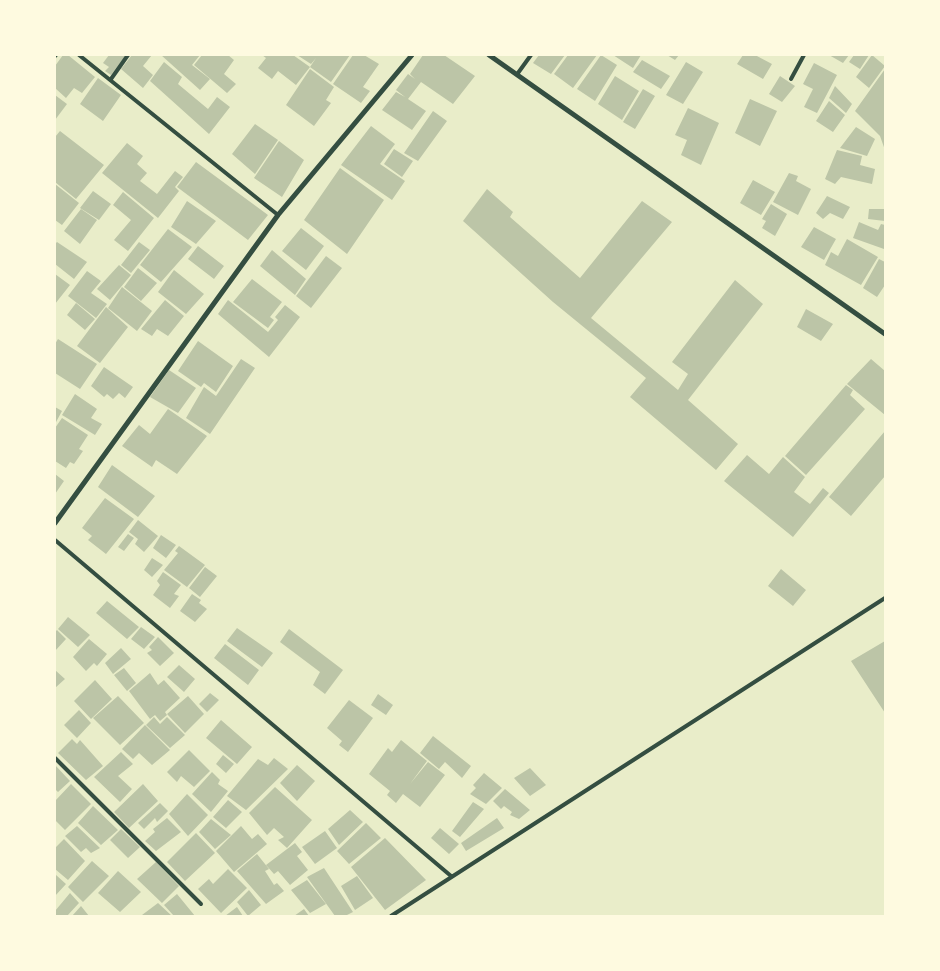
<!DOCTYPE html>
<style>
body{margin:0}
#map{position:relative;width:940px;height:971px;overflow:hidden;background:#e9edc9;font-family:Roboto,sans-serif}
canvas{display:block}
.frame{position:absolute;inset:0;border:56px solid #fefae0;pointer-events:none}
</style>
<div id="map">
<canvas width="940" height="971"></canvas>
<div class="frame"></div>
</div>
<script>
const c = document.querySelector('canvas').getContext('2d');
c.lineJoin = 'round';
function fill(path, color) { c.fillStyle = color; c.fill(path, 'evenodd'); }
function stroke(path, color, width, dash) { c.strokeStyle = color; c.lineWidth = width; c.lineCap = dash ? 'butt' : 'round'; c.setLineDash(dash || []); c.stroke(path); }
fill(new Path2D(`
 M63,55H68L95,77L82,93L74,88L66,98L55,88V66Z
 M109,55H126L111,75L105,71L109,67L103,63Z
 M132,55H152L143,66L153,75L143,88L121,69Z
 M161,55H200L192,65L210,79L200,90Z
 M202,55H228L234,60L224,74L236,84L227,93L194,65Z
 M262,55H293L310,67L296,85L278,71L272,79L258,68L266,58Z
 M297,55H350L331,82L310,67L316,58L311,64Z
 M353,55H364L379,64L363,87L370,91L361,103L333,84Z
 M423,55H444L475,76L453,104L421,82L408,99L426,111L412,130L382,110L396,92L405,97L396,90L408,74L415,79L410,74Z
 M539,55H565L551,74L533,63Z
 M568,55H597L573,88L554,74Z
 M601,55L617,65L595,101L577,89Z
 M613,55H641L633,68Z
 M667,55H679L675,60Z
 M743,55H755L772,64L763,79L737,64Z
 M829,55H849L843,63Z
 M854,55H869L860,69L849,62Z
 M872,55L885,66L869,88L856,77Z
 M642,60L670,76L661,89L633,72Z
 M164,62L182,77L178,84L208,109L217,97L230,107L209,134L150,81Z
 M686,62L703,72L683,104L666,95Z
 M814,63L837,75L817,113L804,107L813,89L803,84Z
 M310,69L334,87L326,100L331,103L314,126L286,105Z
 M885,69V150L880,136L855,111Z
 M615,76L639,91L622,120L598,104Z
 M780,76L795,86L782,102L769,94Z
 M98,78L121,95L103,121L80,104Z
 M835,86L852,104L846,113L829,98Z
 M643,89L655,96L635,129L623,122Z
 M55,95L67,104L55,120Z
 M750,99L777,111L760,146L735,133Z
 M829,101L845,115L833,132L816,121Z
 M688,108L719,123L701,165L681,155L687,140L675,135Z
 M433,111L447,121L418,161L404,153Z
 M255,124L278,140L255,174L232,154Z
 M371,126L395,144L380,164L405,181L392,200L341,165Z
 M856,127L875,139L867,156L840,148Z
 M60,131L104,165L76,199L55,182V137Z
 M279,141L304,160L282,197L254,178Z
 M127,143L143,156L137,164L147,173L140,181L157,194L175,171L183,177L175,187L179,191L158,218L102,173Z
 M394,149L413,161L402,177L384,164Z
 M837,150L862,156L860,165L875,169L872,184L841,177L835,184L825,179Z
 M196,162L268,215L248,240L177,187Z
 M340,168L384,200L347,254L304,220Z
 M789,173L798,176L796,181L811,189L798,215L773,202Z
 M753,180L775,192L761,215L740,203Z
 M55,184L79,203L62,225L55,220Z
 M487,189L513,212L510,217L580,278L642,201L672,222L591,318L678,390L688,374L672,362L735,280L763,304L688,400L738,444L716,470L630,397L646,378L553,302L463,221Z
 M93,191L111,204L99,220L80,208Z
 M123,192L154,218L128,251L114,240L131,220L113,205Z
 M827,196L850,207L843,219L830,213L823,219L816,213Z
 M187,201L216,221L196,244L171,227Z
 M771,204L787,214L775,236L762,228L766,221L762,219Z
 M81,209L97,220L80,244L64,231Z
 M869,209H885V221L868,219Z
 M859,222L878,230L881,224L885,225L884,249L853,238Z
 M814,227L836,239L824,260L801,247Z
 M301,228L324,246L306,270L282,251Z
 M168,229L192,247L161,282L140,265Z
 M847,239L878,257L861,285L825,265L831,252L838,256Z
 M57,242L87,262L74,279L55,264V244Z
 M139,242L150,250L131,273L121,265Z
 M198,246L224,266L214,279L188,259Z
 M272,250L306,279L295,295L260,266Z
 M326,256L342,268L311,308L296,296Z
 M879,259L885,262V285L877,297L863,288Z
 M119,265L131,275L110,300L97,289Z
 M138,268L157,283L141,301L124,287Z
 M174,270L204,294L186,314L158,292Z
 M87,271L101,281L91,293L107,304L96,318L68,296Z
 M55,274L70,285L55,304Z
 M252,279L282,302L270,317L274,320L268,328L233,302Z
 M122,287L152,311L137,331L108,308Z
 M165,300L184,316L168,336L157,329L152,336L141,329Z
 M228,300L268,332L278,320L275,317L285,305L300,317L269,357L218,314Z
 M76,303L95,319L85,330L67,315Z
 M106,307L128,327L100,363L77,346Z
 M806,309L833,324L821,341L797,327Z
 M58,339L97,364L80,389L55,373V344Z
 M198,341L233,366L216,392L204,383L201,387L178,371Z
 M241,359L255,368L210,434L186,418L204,387L216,396Z
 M871,359L885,371V415L847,384Z
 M104,367L133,387L125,398L119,393L113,399L107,394L104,397L91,386Z
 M169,370L196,388L178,413L150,397Z
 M846,385L853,390L850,395L865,409L806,475L785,456Z
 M75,394L97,409L91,418L102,424L95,435L62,415Z
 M55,407L62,411L55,424Z
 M168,409L207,436L177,474L156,460L152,467L122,446L139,425L150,434Z
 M62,418L88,435L79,449L83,451L74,464L70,462L66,468L55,461V428Z
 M885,431V476L851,516L829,497Z
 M747,455L769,474L783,457L805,477L794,492L810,504L823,488L829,493L793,537L724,481Z
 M112,465L155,496L138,517L98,487Z
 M55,474L64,481L55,494Z
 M105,498L134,519L106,554L88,540L92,536L82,528Z
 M138,520L158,536L144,552L135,544L138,539L129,532Z
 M128,534L134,538L124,551L118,547Z
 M161,535L176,545L166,558L153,548Z
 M179,546L205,565L187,587L164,570L178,553L175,551Z
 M152,558L163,565L152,577L144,570Z
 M205,567L217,576L200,597L189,588Z
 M781,569L806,590L793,606L768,586Z
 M163,572L181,585L174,594L179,596L170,608L153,595L160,585L157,581Z
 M192,594L201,600L199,603L207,609L195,622L180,611Z
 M107,601L139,627L127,639L96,613Z
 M68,617L90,635L78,647L58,629Z
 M141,627L155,637L144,649L131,639Z
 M237,628L273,653L262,667L227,641Z
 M289,629L343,670L325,694L313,685L320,672L280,642Z
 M57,630L66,639L55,651V632Z
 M158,637L174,653L160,666L147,653L152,650L149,647Z
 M89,639L107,654L97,666L94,663L86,671L73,657Z
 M885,641V713L851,661Z
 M225,644L259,670L248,685L214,658Z
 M121,648L131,659L113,674L105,663Z
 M179,665L195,679L184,692L167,677Z
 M124,668L136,683L127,691L114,675Z
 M55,670L65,679L55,688Z
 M150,673L158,685L164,680L180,698L165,712L167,715L160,721L155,715L150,719L129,691Z
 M95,680L112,699L91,719L74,701Z
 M210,693L219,700L207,712L199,704Z
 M378,694L393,705L386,715L371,705Z
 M118,696L144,723L120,745L93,718Z
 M188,696L204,714L185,733L167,714Z
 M349,700L373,718L348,752L339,745L342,741L327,728Z
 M79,710L91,723L77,738L64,725Z
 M154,717L160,724L167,717L185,735L170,748L146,725Z
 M221,720L252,747L237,764L206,738Z
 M145,725L170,750L152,765L139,753L133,759L122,749Z
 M433,736L471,766L462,778L445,762L439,769L420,753Z
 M72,739L77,744L80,740L103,766L86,780L58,753Z
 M401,740L427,761L410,784L428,762L445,775L420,807L403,794L396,803L387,795L390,791L369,774L388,748L392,752Z
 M189,750L210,771L194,787L181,776L177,782L167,772Z
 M121,752L133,764L118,776L132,789L120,802L94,777Z
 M223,755L234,764L226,773L216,764Z
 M274,758L288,769L246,810L227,796L258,759L268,765Z
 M55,765L70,781L58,792L55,789Z
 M297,765L315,781L297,801L280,783Z
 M530,768L546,785L530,796L514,778Z
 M212,772L220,780L218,784L228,791L211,812L192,794Z
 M484,773L502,788L486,804L470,794L476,788L473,785Z
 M71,784L91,804L65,830L55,820V801Z
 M143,784L158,801L129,828L114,812Z
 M275,787L312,820L287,848L278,840L284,837L274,828L267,835L249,813Z
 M505,789L530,810L519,819L510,815L512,812L504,806L501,809L493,801Z
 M187,794L208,815L188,836L169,814Z
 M228,800L242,812L226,828L213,817Z
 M473,802L484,809L460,837L452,831Z
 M160,803L168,811L157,822L155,818L144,829L138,823Z
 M93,806L118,830L101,845L78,823Z
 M350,810L363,822L339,845L328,829Z
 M167,818L181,832L156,851L145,841L155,832L153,829Z
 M497,818L504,828L466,851L461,843Z
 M211,819L231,835L215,849L199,832Z
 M366,823L381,838L349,864L337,851Z
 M77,826L100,848L91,853L86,848L81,852L65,836Z
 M241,826L252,839L258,834L267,844L234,872L216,851Z
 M440,828L459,844L449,854L431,838Z
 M121,829L140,847L128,858L110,840Z
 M325,831L337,848L315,864L302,847Z
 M196,833L215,853L185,881L167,862Z
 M385,838L426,880L385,910L351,867Z
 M64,839L85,861L68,880L55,869V848Z
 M295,843L302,852L297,856L308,870L290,885L278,871L274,874L266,865Z
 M257,854L269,869L265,871L274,885L277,883L284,891L266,904L237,871Z
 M92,861L109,876L83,902L68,887Z
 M156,862L179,886L162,903L137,879Z
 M324,868L353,912L345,916H335L307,877Z
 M228,869L247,888L221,913L198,889L209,879L213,884Z
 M118,871L141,892L120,912L98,893Z
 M56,875L66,884L55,896V876Z
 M357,876L373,898L355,910L341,886Z
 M307,880L326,904L310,913L291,890Z
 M249,890L261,905L248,916L237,902Z
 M70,893L79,903L67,916H55V911Z
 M177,894L195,916H174L164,905Z
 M158,903L172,916L142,915Z
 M81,906L89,916H72Z
 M237,907L243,916H225Z
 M304,909L309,916H294Z`), '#bcc5a7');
stroke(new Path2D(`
 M79,55L278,215
 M55,56L56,55
 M518,73L531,55
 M111,79L128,55
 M791,79L804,55
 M55,540L451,876
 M55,758L201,904
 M391,916L885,598`), '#344e41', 4);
stroke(new Path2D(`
 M489,55L885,334
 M55,523L278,215L412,55`), '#344e41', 5);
</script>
